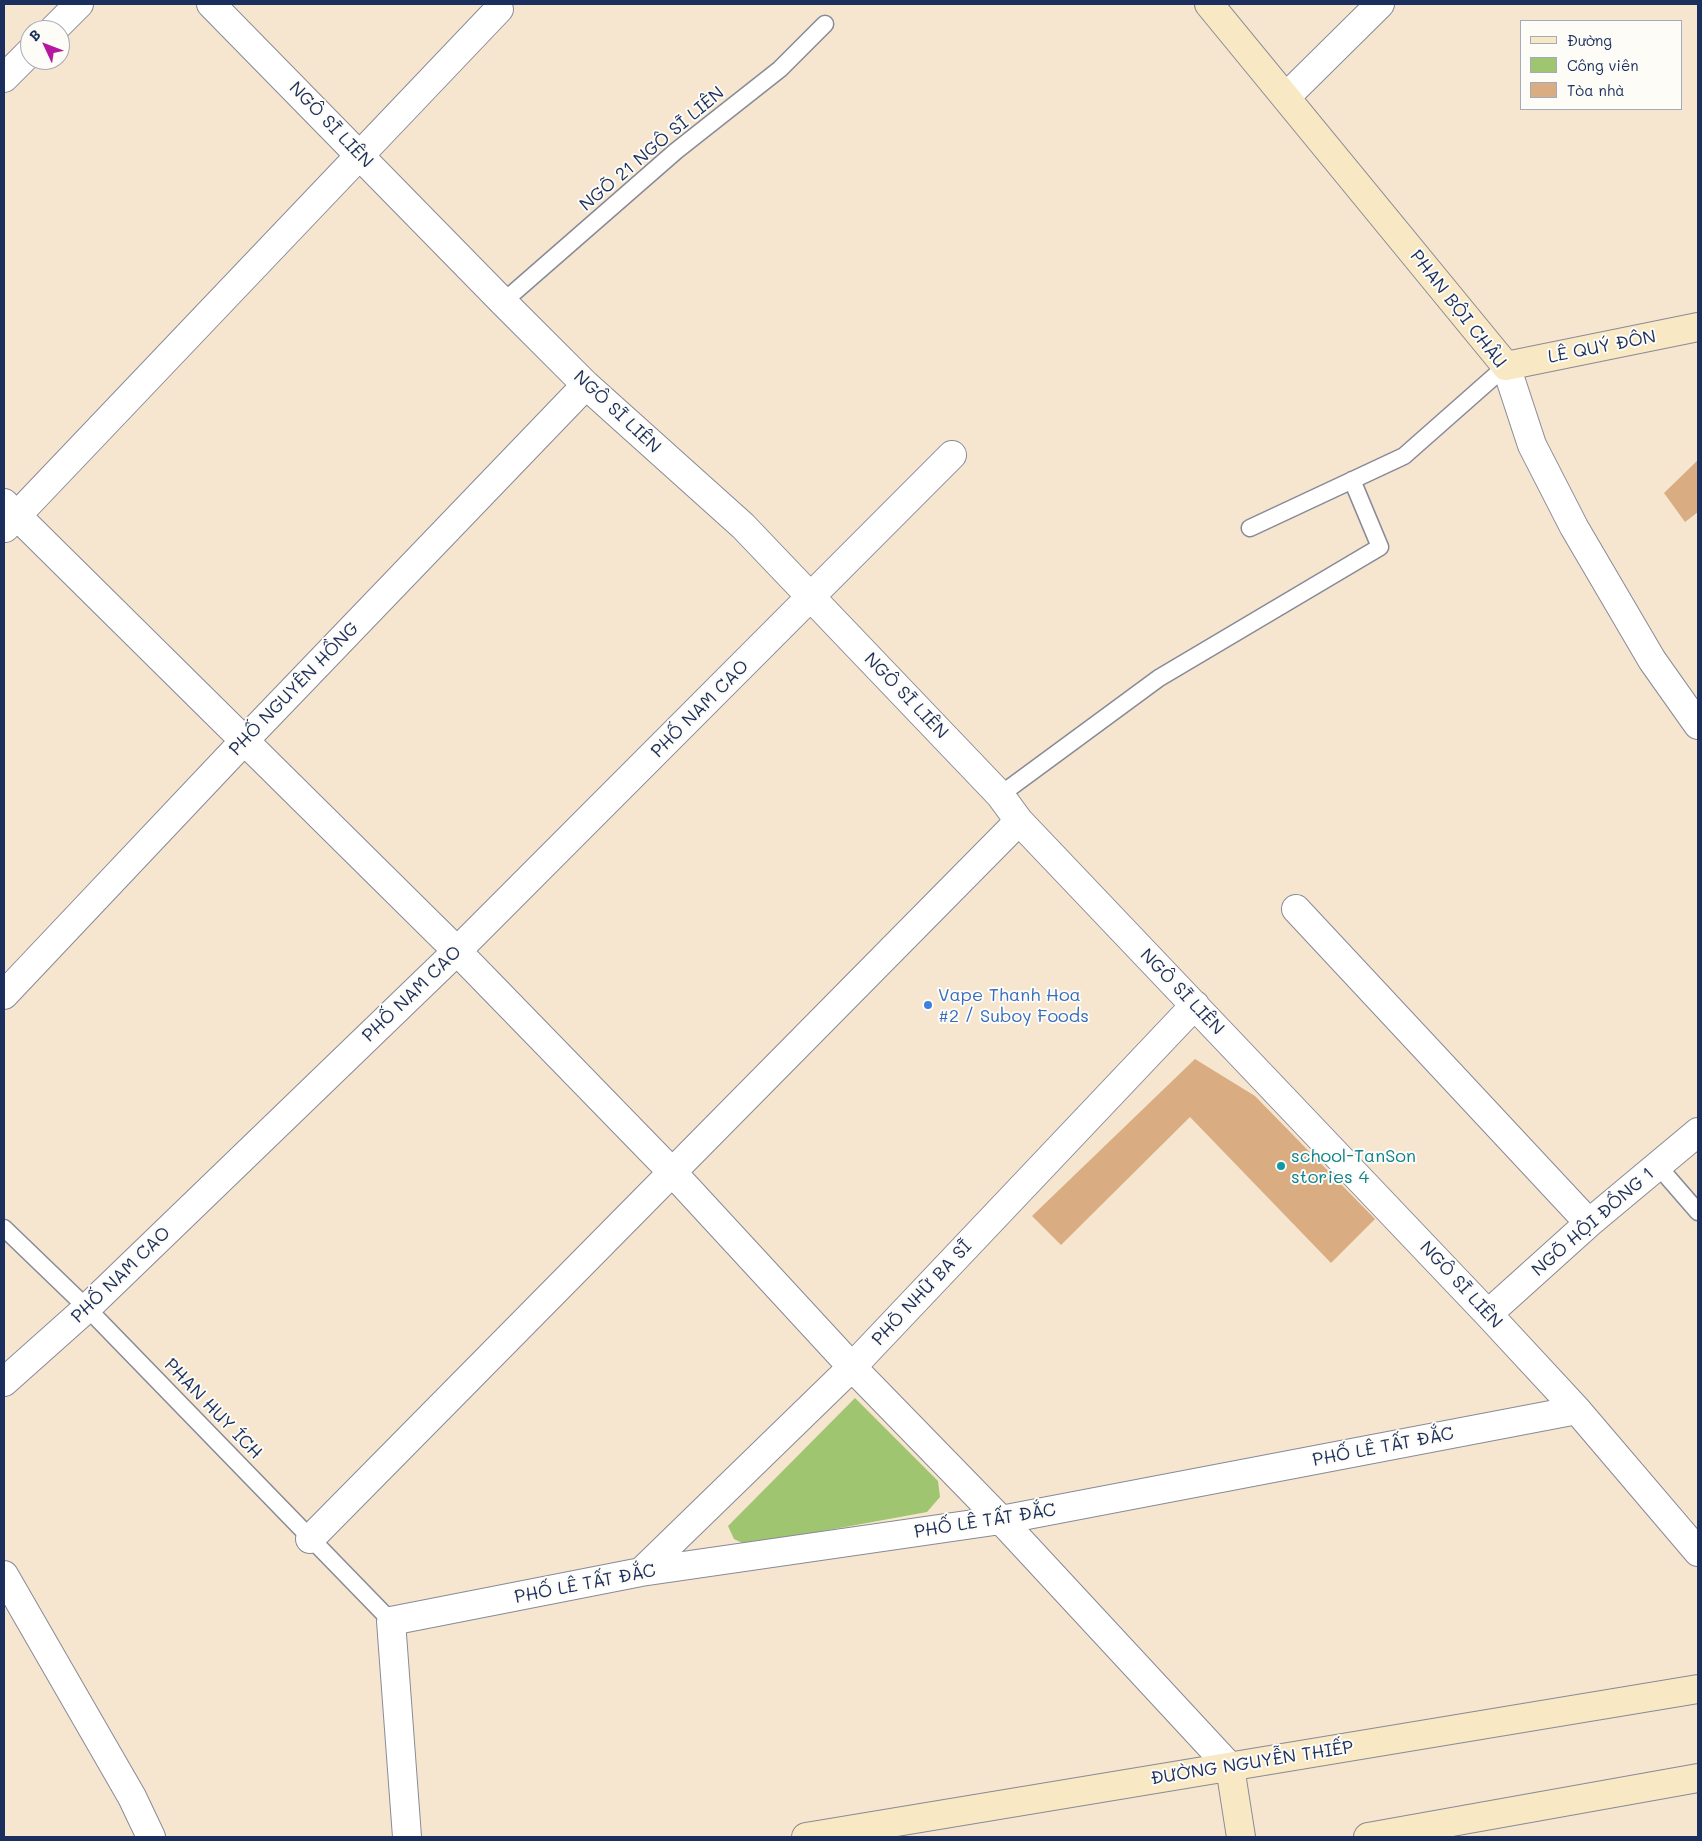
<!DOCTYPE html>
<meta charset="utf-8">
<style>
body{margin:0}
#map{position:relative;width:1702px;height:1841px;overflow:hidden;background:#f6e6cf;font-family:Mali,sans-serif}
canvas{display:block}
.frame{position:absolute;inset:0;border:5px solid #1b2f5e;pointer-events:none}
.legend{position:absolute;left:1520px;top:20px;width:162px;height:90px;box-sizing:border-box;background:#fdfcf7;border:1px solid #a3aaba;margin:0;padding:6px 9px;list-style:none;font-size:15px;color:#1b2f5e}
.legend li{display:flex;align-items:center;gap:10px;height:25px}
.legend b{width:25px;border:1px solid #a3aaba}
.north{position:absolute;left:20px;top:20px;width:50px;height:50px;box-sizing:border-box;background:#fdfcf7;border:1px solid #a3aaba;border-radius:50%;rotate:313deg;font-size:14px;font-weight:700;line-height:20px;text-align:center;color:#1b2f5e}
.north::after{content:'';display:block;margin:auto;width:18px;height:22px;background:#b5179e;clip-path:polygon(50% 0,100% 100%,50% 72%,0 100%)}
</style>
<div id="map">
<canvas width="1702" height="1841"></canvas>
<div class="frame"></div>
<ul class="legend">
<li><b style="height:6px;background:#f8e8c3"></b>Đường</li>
<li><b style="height:14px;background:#a0c570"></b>Công viên</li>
<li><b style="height:14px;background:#d9ad81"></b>Tòa nhà</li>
</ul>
<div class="north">B</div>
</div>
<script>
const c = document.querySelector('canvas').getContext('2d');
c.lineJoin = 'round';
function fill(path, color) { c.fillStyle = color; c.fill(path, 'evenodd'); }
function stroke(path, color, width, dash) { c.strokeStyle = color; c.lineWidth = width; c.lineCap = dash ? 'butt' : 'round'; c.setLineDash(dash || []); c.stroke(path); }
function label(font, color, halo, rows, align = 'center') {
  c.font = font + ' Mali,sans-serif'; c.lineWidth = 4; c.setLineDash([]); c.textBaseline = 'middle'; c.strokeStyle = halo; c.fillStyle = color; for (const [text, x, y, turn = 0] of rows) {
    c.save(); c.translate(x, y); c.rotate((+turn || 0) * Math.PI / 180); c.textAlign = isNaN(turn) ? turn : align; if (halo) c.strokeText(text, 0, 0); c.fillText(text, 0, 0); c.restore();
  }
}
fill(new Path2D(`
 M855,1398L938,1481L940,1497L927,1512L747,1545L734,1539L728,1526Z`), '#a0c570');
fill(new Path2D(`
 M1698,460V512L1685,522L1664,493Z
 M1195,1059L1255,1096L1375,1219L1331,1263L1190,1117L1061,1245L1032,1216Z`), '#d9ad81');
const lane = new Path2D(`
 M503,302L676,151L780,69L825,24
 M1250,528L1404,456L1506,366
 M1000,795L1159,678L1380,547L1352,480
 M1658,1166L1698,1212
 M4,1228L87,1308L391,1621`);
const street = new Path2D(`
 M211,4L503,302L586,385L743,526L1000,795L1019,821L1488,1314L1577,1410L1698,1552
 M53,30L79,4
 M4,78L30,52
 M1286,97L1380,4
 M1506,366L1532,445L1574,527L1652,660L1698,725
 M4,503L457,951L673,1173L852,1367L1001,1520L1230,1767
 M5,528L499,9
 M1296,909L1589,1223
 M4,995L244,741L586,385
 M1488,1314L1589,1223L1698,1132
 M4,1382L87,1308L457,951L952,455
 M310,1539L1019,821
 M641,1572L852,1367L1195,1005
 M4,1575L132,1797L151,1837
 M407,1837L391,1621L641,1572L1001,1520L1577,1410`);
const secondary = new Path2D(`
 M1209,4L1506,366L1698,327
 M1230,1767L1241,1837
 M806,1837L1698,1689
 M1368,1837L1698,1778`);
stroke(lane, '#888a96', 19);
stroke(street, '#888a96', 30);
stroke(secondary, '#888a96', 30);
stroke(lane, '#fff', 16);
stroke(street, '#fff', 28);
stroke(secondary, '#f8e8c3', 28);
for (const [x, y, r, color] of [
 [928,1005,5,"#3f7fe0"],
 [1281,1166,5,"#0f9aa8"]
]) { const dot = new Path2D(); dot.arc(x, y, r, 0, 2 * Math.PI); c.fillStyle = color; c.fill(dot); stroke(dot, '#fdfcf7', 2); }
label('18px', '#1b2f5e', '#fdfcf7', [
 ["NGÔ SĨ LIÊN",331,125,46],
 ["NGÕ 21 NGÔ SĨ LIÊN",652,149,-40],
 ["PHAN BỘI CHÂU",1458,309,52],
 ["LÊ QUÝ ĐÔN",1602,347,-11],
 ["NGÔ SĨ LIÊN",617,412,43],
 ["PHỐ NGUYÊN HỒNG",294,689,-46],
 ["NGÔ SĨ LIÊN",906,696,46],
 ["PHỐ NAM CAO",700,709,-45],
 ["NGÔ SĨ LIÊN",1182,992,46],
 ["PHỐ NAM CAO",412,994,-44],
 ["NGÕ HỘI ĐỒNG 1",1593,1222,-41],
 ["PHỐ NAM CAO",121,1275,-44],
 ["NGÔ SĨ LIÊN",1461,1285,47],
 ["PHÕ NHỮ BA SĨ",922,1293,-47],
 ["PHAN HUY ÍCH",213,1409,46],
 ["PHỐ LÊ TẤT ĐẮC",1383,1447,-11],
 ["PHỐ LÊ TẤT ĐẮC",985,1521,-9],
 ["PHỐ LÊ TẤT ĐẮC",585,1584,-11],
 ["ĐƯỜNG NGUYỄN THIẾP",1252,1763,-9]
]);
label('18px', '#366cbe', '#fdfcf7', [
 ["Vape Thanh Hoa",938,995],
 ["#2 / Suboy Foods",938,1016]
], 'left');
label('18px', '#0d838f', '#fdfcf7', [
 ["school-TanSon",1291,1156],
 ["stories 4",1291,1177]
], 'left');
</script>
